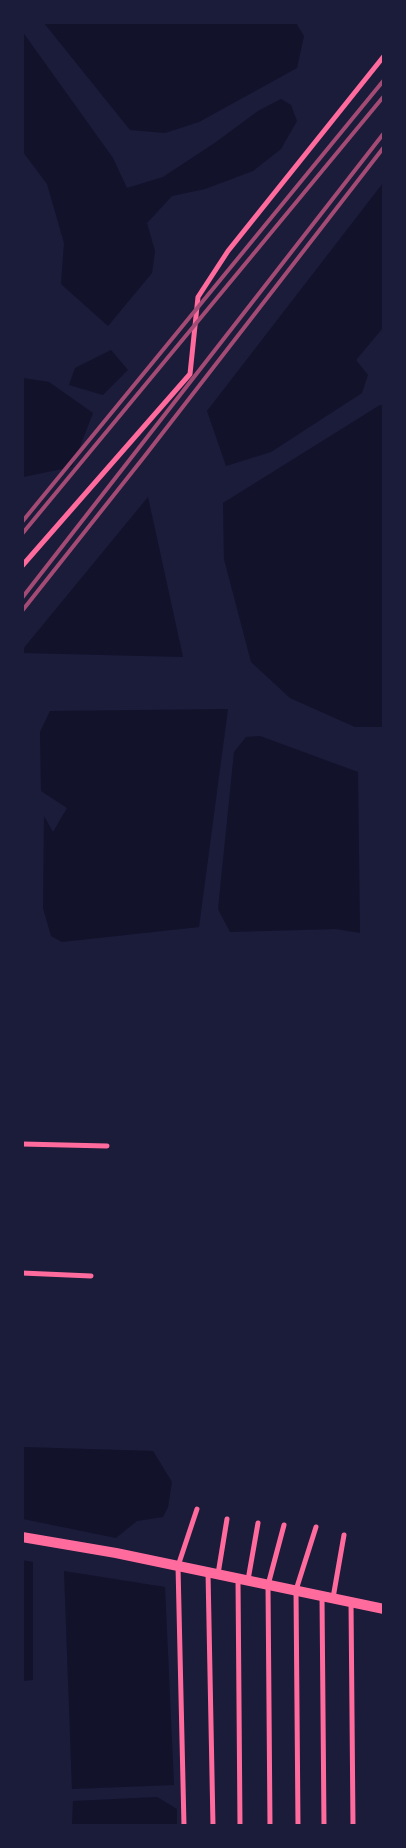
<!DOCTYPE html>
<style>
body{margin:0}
#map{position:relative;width:406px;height:1848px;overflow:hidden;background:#1b1b3a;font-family:"Source Sans 3",sans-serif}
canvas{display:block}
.frame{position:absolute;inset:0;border:24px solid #1b1b3a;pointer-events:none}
</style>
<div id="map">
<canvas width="406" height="1848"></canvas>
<div class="frame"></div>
</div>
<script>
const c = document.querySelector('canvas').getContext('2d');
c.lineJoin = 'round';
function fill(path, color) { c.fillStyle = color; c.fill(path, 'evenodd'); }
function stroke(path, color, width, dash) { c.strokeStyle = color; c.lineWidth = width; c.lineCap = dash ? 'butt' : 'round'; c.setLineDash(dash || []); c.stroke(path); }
fill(new Path2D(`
 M44,23H296L304,36L297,68L199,122L165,133L130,130Z
 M22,31L113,158L127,188L163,177L216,142L258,111L281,99L291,105L297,121L281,149L253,171L205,189L172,196L147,223L155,251L152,273L108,326L61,284L64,243L47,184L23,152Z
 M383,183V330L382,329L356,360L368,375L362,393L271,452L226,466L207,411Z
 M111,350L128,370L103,395L69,385L75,368Z
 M23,378L49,382L93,413L72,467L23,477Z
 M380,405H384L383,727H355L290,698L251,662L224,559L223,503Z
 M148,497L183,657L23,653V649Z
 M228,709L199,927L62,942L51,936L43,908L44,816L53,832L67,808L41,791L40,732L50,711Z
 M260,736L358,772L360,933L336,929L230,932L218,909L234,752L246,737Z
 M23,1447L153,1451L172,1482L168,1507L163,1517L137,1521L116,1538L23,1519Z
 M22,1560L33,1562V1680L23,1681Z
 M64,1571L165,1587L174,1785L72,1789Z
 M157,1797L177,1809V1825H72L73,1801Z`), '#12122b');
stroke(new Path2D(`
 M22,566L190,374L198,297L228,251L384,56
 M22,1144L107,1146
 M22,1273L91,1276
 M208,1572L213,1826
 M218,1574L227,1519
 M238,1579L240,1826
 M248,1580L258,1523
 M322,1596L324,1826
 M333,1598L344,1535
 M351,1602L353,1826
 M184,1826L178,1566L197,1509
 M270,1826L268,1585L284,1525
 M298,1826L296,1590L316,1527`), '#ff6b9d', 5);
stroke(new Path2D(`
 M22,1537L116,1553L384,1609`), '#ff6b9d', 10);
stroke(new Path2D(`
 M22,522L384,80
 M22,534L384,96
 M22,598L384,133
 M22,611L144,457L384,147`), '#a44b75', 4);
</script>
